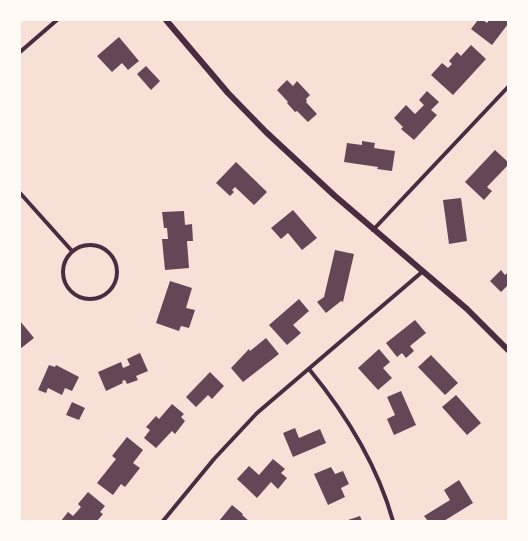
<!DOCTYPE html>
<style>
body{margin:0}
#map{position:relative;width:528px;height:541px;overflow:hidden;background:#f7e1d7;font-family:"IBM Plex Sans",sans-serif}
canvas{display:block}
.frame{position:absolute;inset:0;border:21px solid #fffaf5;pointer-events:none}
</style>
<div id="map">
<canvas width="528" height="541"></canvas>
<div class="frame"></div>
</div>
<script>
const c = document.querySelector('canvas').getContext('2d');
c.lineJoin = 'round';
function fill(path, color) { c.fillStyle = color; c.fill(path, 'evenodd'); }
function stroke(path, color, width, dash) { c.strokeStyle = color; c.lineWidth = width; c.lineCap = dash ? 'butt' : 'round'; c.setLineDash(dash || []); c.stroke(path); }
fill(new Path2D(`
 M478,20H483L487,23L489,20H508V24L492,45L471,29Z
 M119,37L139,61L128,70L122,63L112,72L97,56Z
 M471,45L486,59L453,95L431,75L442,63L448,68L452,64L449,61L457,52L461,56Z
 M146,66L160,81L151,90L137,74Z
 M287,80L293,86L297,81L310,95L306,99L307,101L306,102L317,114L308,122L297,111L295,112L287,103L288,102L277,90Z
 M427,91L439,102L431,110L437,115L414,140L401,129L403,127L394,118L406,105L415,114L424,105L419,100Z
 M362,141L375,143L374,148L395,151L392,171L377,169L378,167L344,162L347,143L362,145Z
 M495,150L508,162V165L487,187L492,191L484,200L465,182Z
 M236,162L267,192L254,205L235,187L232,190L234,192L230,196L216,183Z
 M461,198L467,241L449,244L443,200Z
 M293,210L317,238L302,250L288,233L281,239L271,228Z
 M184,211L185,225L192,224L193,241H187L189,268L165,270L162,239H168L167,228H164L162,212Z
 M335,250L354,254L343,302L341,301L326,313L317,302L324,297Z
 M501,270L505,275L508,272V285L501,292L490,281Z
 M170,281L192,288L186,308L195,310L189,328L181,326L179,331L156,323Z
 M299,299L309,311L293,325L301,333L287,345L269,325Z
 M415,320L426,333L410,346L414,351L406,358L402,353L397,357L386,343Z
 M20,321L34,338L20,349Z
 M266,338L279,354L243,382L231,368L249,349L250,351Z
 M379,349L390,362L383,368L392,378L378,390L358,368Z
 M140,353L148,371L136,376L138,380L127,384L125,380L122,381L123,383L106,391L98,372L121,362L123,368L130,365L127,359Z
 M431,355L458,383L445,395L418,367Z
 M49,365L55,367L56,365L79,377L72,391L65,388L62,395L48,388L46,393L38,390Z
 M210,372L224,386L212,399L208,395L196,407L186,397Z
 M401,391L416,425L394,435L387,419L395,415L387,397Z
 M456,395L481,423L467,435L442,407Z
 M72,402L85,408L79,420L66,415Z
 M172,404L184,414L181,417L185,421L175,434L172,431L156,448L144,438L150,430L146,427L156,416L159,419Z
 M295,428L299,438L320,429L326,443L293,457L283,433Z
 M127,437L143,450L133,463L140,468L125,487L121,484L113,495L97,483L116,459L112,456Z
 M273,459L285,469L281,473L287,478L278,489L271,482L257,498L237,479L249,466L259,475Z
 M331,467L335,474L343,471L349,484L341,488L345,497L328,505L314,474Z
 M459,480L473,503L444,521H428L424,516L450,500L444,490Z
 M88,492L105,506L100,512L103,514L97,521H61L68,512L73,516L81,507L78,504Z
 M232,505L243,514L242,515L249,521H219Z
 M360,516L362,521H345Z`), '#644757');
stroke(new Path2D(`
 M20,52L57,20
 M20,193L72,251
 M373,230L508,87
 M63 272a27 27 0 1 1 54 0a27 27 0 1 1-54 0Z
 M309,369C346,414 377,464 393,521
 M163,521L214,459L257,413L422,272`), '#4a2c40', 4);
stroke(new Path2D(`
 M166,20L228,93L266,132L335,196L467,309L508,350`), '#4a2c40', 6);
</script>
